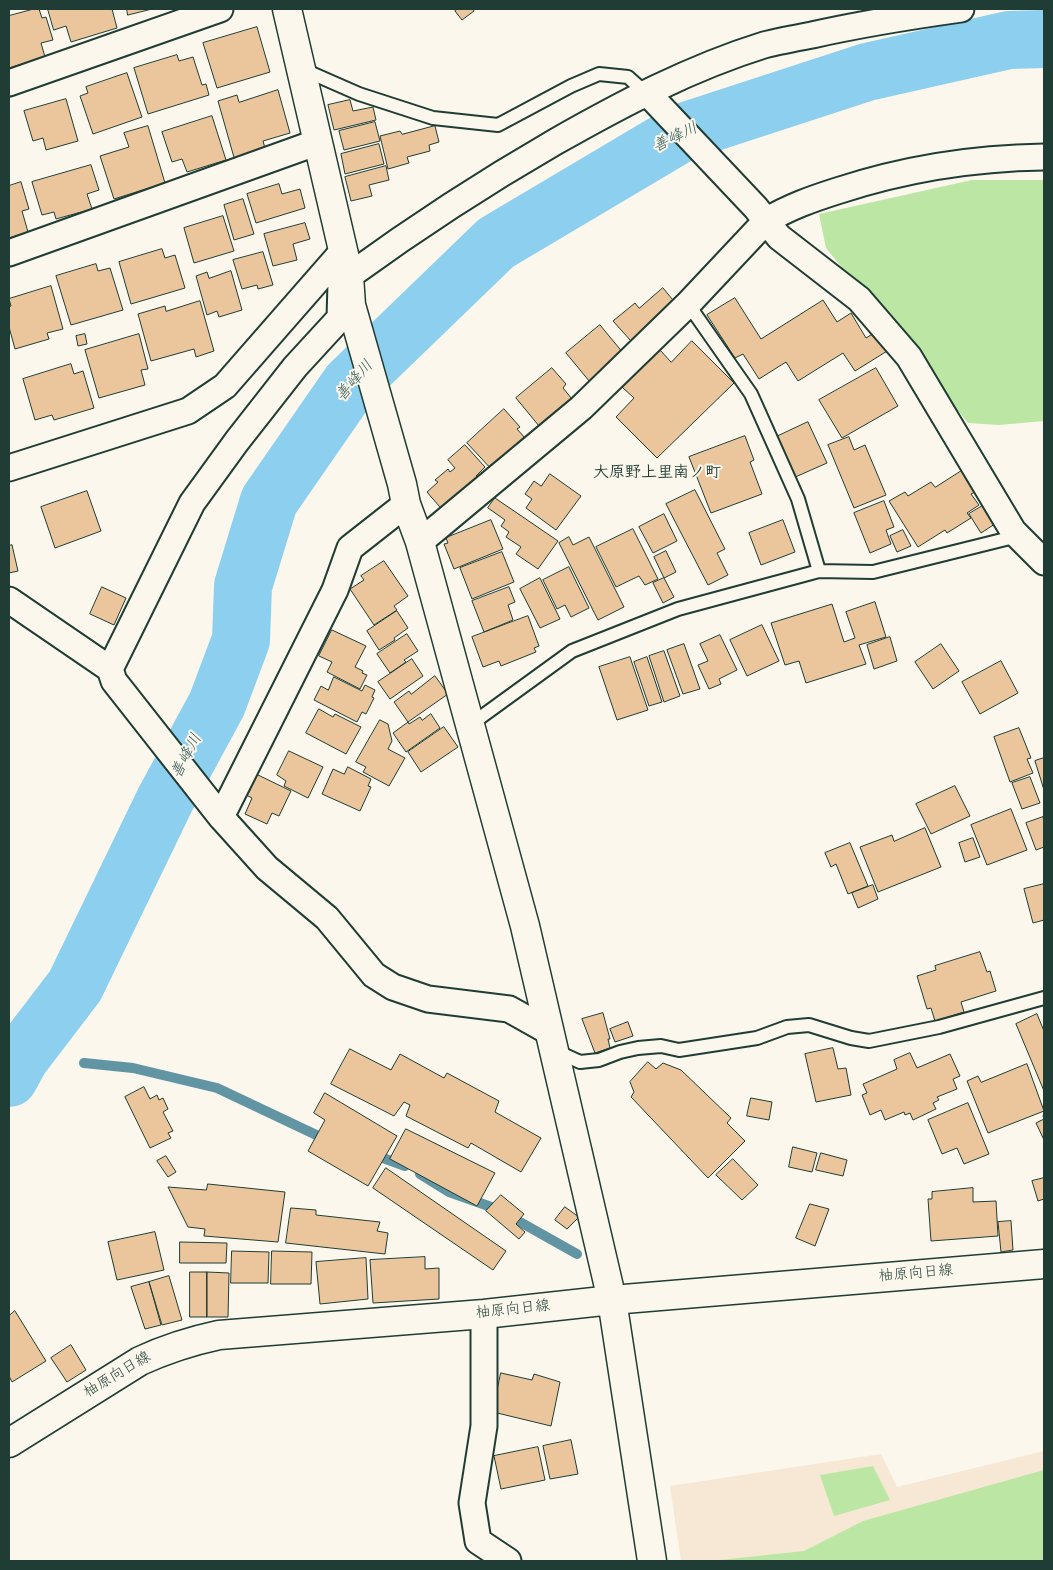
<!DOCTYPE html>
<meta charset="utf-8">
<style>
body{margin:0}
#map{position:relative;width:1053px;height:1570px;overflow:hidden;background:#fbf7ec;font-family:"Gochi Hand",sans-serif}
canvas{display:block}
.frame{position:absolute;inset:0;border:10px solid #1f3d34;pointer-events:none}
</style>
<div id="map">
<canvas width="1053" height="1570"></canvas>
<div class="frame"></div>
</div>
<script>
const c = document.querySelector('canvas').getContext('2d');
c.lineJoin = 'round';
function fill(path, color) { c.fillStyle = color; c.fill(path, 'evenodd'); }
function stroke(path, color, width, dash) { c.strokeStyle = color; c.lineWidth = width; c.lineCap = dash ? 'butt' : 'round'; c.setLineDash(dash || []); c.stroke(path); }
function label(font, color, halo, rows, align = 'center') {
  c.font = font + ' "Gochi Hand","Klee One",sans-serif'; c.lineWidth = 4; c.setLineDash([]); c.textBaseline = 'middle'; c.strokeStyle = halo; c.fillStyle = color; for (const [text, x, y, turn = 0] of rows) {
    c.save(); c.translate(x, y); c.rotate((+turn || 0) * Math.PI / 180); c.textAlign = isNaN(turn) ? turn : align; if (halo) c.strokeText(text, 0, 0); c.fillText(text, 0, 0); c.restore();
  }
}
fill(new Path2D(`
 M1044,1451V1561H681L670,1486L881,1454L897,1487Z`), '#f6e8d4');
fill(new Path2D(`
 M972,180H1044V421L999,425L968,423L826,248L819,214Z
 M873,1466L890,1500L834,1516L820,1475Z
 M1044,1470V1561H711L804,1551L863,1521Z`), '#bce6a3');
stroke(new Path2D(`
 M84,1063L133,1068L217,1088L329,1141
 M372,1154L405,1166
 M420,1174L449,1192L497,1209L577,1254`), '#6195a4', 10);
stroke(new Path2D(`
 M9,1078L20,1058L75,986L165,800L217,704L241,640L243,586L269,501L350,384L496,243L683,132L867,72L1009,40L1044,39`), '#8dcfee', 58);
const building = new Path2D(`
 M34,9H39L42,18L46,17L53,40L41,43L45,57L9,68V16Z
 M48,9H112L117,28L71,42L66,26L54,30Z
 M127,9H152L128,15Z
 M458,9H473L474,11L462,20L455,11Z
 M257,27L270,72L217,88L203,43Z
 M177,55L179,61L193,57L202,85L206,84L209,95L148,114L134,68Z
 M127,73L142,117L93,134L80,96L88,93L86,87Z
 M278,90L290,133L263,141L266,152L235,161L218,101L237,95L239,102Z
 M66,99L78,141L46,150L43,138L33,141L24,111Z
 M350,100L353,111L373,107L376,120L334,130L328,105Z
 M212,116L226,160L187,172L182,159L172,162L162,132Z
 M375,122L380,141L344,150L339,131Z
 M148,126L165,183L114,199L100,156L129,147L124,133Z
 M435,126L439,142L429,145L430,151L407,157L409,163L388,169L380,136L400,131L402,134Z
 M379,144L384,164L345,174L341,154Z
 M91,165L99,190L87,194L92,209L56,219L54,212L42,215L32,182Z
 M386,166L389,180L369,185L372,196L351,201L345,177Z
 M21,182L29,209L22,211L28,232L9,238V186Z
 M279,184L282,194L300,189L305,208L256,223L247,194Z
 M243,199L254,234L234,240L224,205Z
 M223,216L234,251L194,263L184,228Z
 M305,223L310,239L293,244L297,260L273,266L264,234Z
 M162,249L165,258L175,255L185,288L131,304L119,262Z
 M263,252L273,285L258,289L257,285L242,289L233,260Z
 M96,264L98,271L110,268L123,310L71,325L56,276Z
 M231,271L242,310L219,317L217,311L207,315L196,276L207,272L209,278Z
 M51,286L63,329L47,333L49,339L15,349L9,327V307L11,306L9,299Z
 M663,288L678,306L641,338L638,335L631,341L613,321L635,303L639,308Z
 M735,298L761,339L823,300L837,322L851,313L866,338L879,330L892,348L855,371L843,353L798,381L786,362L759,379L743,354L735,358L707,315Z
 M200,301L214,351L196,357L194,349L151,361L138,314L165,306L166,311Z
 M600,325L624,354L590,382L566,353Z
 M85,334L87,344L78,346L76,336Z
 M139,334L148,369L141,370L145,385L99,398L85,350Z
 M692,341L734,383L657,458L616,417L634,398L622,387L659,349L671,362Z
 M71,364L74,374L83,371L94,408L54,420L52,415L35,420L23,379Z
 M552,368L566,384L563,388L572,399L539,426L516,398Z
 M876,368L898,406L842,438L819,400Z
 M504,409L520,427L517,429L525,438L494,472L467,443Z
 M808,422L827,463L793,478L774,438Z
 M745,436L754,460L750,462L762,494L711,513L689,457Z
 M849,437L854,450L865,445L886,495L854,508L828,445Z
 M465,445L485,467L476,476L481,481L445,513L427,492L438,482L435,480L448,469L450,472L455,468L448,460Z
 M963,470L977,491L971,494L979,505L967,513L971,518L947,533L945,530L918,547L889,501L905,492L908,496L931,482L935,487Z
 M550,474L581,496L556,530L526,508L532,499L525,494L534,481L541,486Z
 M695,490L725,549L717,553L728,575L708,585L666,504Z
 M87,491L101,531L55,548L41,507Z
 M495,498L558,541L538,569L516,554L521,547L506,537L509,532L501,526L505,520L488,508Z
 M884,501L894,527L886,530L891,544L870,553L854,513Z
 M989,502L1001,520L981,533L969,514Z
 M664,514L677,541L653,553L639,527Z
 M491,520L503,549L454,569L444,544L448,543L446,538Z
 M783,520L795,552L761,565L749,533Z
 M633,529L658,579L645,585L639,576L616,587L596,547Z
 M903,530L911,546L897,552L890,536Z
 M569,537L573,545L589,537L624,607L598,620L559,543Z
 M12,545L18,571L9,573V546Z
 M666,551L676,572L664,578L654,557Z
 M502,552L514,582L472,599L460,568Z
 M384,561L408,596L394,606L397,610L374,625L350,589L364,580L361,576Z
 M569,567L589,608L571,617L565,605L557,609L543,580Z
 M540,578L560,619L540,628L520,589Z
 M664,578L674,597L663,603L653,583Z
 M102,587L126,598L114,625L90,614Z
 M509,587L515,602L508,605L513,620L484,632L472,601Z
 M875,602L886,637L859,645L866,664L806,683L799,661L785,665L771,623L832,604L844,642L855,638L846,612Z
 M397,611L408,628L394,638L395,640L379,650L367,631Z
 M528,616L539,646L534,648L536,652L501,666L499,661L483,667L472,637Z
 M762,625L779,661L747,676L730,640Z
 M332,630L366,646L355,667L363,671L362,673L367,675L360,689L327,672L332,662L319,656Z
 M407,634L418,651L404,660L406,662L390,673L377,654Z
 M720,635L737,670L719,679L721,684L709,689L698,665L708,661L700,644Z
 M890,637L897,661L874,669L867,645Z
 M684,644L700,689L683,694L667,650Z
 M941,644L959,671L933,689L915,662Z
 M664,651L680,696L664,702L649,656Z
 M630,657L648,710L617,720L599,667Z
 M647,657L662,702L649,706L634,662Z
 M412,659L423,676L390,699L378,682Z
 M1001,661L1018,693L980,714L962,682Z
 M435,676L448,694L408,722L394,702L409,691L411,694Z
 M334,677L362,691L365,685L375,690L372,697L374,698L366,714L362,712L357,722L314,700L321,686L328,690Z
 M319,709L333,717L335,714L361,727L346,754L306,733Z
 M431,714L440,728L406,752L393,733L408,722L409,724L420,717L422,720Z
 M380,720L388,724L392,741L388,749L405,758L389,786L363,772L366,767L356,762Z
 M444,727L458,747L421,772L408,752Z
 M1019,728L1031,758L1027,759L1033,773L1010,782L994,737Z
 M289,751L323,767L308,798L284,786L286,781L277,775Z
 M1044,758V790L1035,761Z
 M348,767L371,779L368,786L371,787L360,811L322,794L333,769L344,774Z
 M254,773L291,791L279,816L272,813L267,824L245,814L252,798L244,794Z
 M1030,777L1040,803L1022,809L1012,783Z
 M955,786L970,816L931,834L916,804Z
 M1011,809L1027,850L987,865L971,825Z
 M1043,817L1044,821V847L1036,850L1026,823Z
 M925,828L941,867L878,892L860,847L892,835L894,841Z
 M973,838L980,857L965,862L959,843Z
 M850,843L868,886L848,894L836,864L831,867L825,853Z
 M1044,884V920L1033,923L1024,889Z
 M873,885L878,899L858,908L852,893Z
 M980,952L987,972L990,971L996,991L961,1002L964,1012L935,1021L931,1008L927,1009L917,976L936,970L935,966Z
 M603,1013L610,1039H608L610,1048L595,1053L582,1019Z
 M1037,1014L1044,1031V1091L1016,1024Z
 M628,1022L633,1036L615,1042L610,1029Z
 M833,1048L838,1069L846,1068L851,1095L816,1102L805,1054Z
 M350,1049L391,1070L400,1054L444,1078L447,1073L499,1101L495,1112L541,1138L521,1172L471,1143L468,1148L406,1116L410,1105L404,1102L394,1116L331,1084Z
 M910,1053L917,1068L950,1054L960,1076L953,1079L957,1089L937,1097L939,1100L933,1103L936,1109L913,1120L910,1113L905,1115L904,1112L885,1120L881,1110L870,1115L862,1095L867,1093L863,1084L897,1069L894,1060Z
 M648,1062L656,1069L663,1063L681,1070L731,1118L727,1123L745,1141L708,1178L631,1097L634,1092L630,1082Z
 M1027,1064L1044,1111L988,1133L967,1081L978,1076L981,1082Z
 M144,1087L150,1099L157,1095L159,1100L163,1098L168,1109L163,1112L173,1131L168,1133L171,1138L150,1148L125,1097Z
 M325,1093L397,1136L368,1186L308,1151L325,1120L314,1113Z
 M751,1098L772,1102L769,1120L747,1116Z
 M968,1103L989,1154L964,1164L957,1148L942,1154L928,1120Z
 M1044,1115V1140L1036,1123L1044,1119L1043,1116Z
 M406,1129L495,1173L477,1206L390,1159Z
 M793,1147L817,1153L812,1172L789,1167Z
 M821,1153L847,1160L843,1176L816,1170Z
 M166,1156L176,1172L168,1177L157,1161Z
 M733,1159L758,1185L742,1200L716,1175Z
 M386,1168L506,1251L493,1270L373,1188Z
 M1044,1178V1199L1038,1201L1032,1181Z
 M208,1184L285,1192L278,1242L204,1236L205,1229L188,1227L168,1187L206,1190Z
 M973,1188V1202L996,1201L998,1236L931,1241L928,1199H932V1192Z
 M501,1195L524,1214L516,1224L525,1232L519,1239L486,1211Z
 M810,1204L829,1209L815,1246L796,1238Z
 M565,1207L579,1217L567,1229L555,1220Z
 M291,1208L316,1210V1215L380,1222L377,1231L388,1233L385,1254L286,1243Z
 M1011,1221L1013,1250L1001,1252L998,1222Z
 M155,1232L164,1270L117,1280L108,1242Z
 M180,1242L227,1243L226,1263H180Z
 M232,1251L269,1252L268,1283H231Z
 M272,1251L312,1252L311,1284H271Z
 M425,1257V1269L439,1268V1299L373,1303L370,1260Z
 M366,1258L368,1299L320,1304L316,1262Z
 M190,1272H207V1317H190Z
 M207,1272L229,1273L228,1317H207Z
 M169,1276L182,1320L162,1325L149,1282Z
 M149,1282L161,1325L145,1329L131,1287Z
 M15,1311L46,1361L12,1382L9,1376V1316Z
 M71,1345L86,1370L67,1382L51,1358Z
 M501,1373L532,1380L534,1374L560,1382L551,1426L493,1412Z
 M571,1440L578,1474L550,1479L543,1446Z
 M538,1447L545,1480L501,1489L494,1456Z`);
fill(building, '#ebc69c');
stroke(building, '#1f3d34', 1);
const service = new Path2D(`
 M302,69L359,94L433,118L498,125L571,86L599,74L628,77L648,95
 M688,304L751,394L798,499L819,571
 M470,725L572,651L678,609L819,571L873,572L1018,536
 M556,1051L580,1062L599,1060L620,1052L638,1048L661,1046L679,1050L757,1038L787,1027L809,1025L851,1038L869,1041L939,1027L1044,998`);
const minor = new Path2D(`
 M9,83L220,9
 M654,100L756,208L779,237L859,299L909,357L1013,531L1044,562
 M9,253L318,142
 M349,276C415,228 484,183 555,142C622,104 690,68 764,45C780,41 796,38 812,35C861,24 911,16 961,9
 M9,468L188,411L225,386L343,251
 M420,542L581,408L688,304L766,221C789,207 812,199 837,191C904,169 974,158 1044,157
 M9,600L110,669L114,681L221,817L267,868L327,918L374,975L393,987L428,999L509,1009L550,1032
 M110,669L192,503L237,441L295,367L340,318L341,283
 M221,817L335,590L350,548L406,504
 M484,1314V1426L472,1503L478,1541L508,1561`);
const tertiary = new Path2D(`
 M287,9L349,276L351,305L402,484L406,504L420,542L525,926L612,1300L652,1561`);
const secondary = new Path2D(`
 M9,1443L140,1361C166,1349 191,1341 219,1335L484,1314L612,1300L1044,1264`);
stroke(service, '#1f3d34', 16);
stroke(minor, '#1f3d34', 29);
stroke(tertiary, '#1f3d34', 31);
stroke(secondary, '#1f3d34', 31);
stroke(service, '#fbf7ec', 12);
stroke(minor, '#fbf7ec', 25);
stroke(tertiary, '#fbf7ec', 28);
stroke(secondary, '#fbf7ec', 28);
label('15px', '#1f3d34', '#fbf7ec', [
 ["柚原向日線",916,1275,-5],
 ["柚原向日線",513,1311,-6],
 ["柚原向日線",118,1376,-31]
]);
label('italic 16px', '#355a59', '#fbf7ec', [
 ["善峰川",676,139,-26],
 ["善峰川",356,382,-49],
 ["善峰川",188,757,-62]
]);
label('bold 16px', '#1f3d34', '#fbf7ec', [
 ["大原野上里南ノ町",657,475]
]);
</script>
